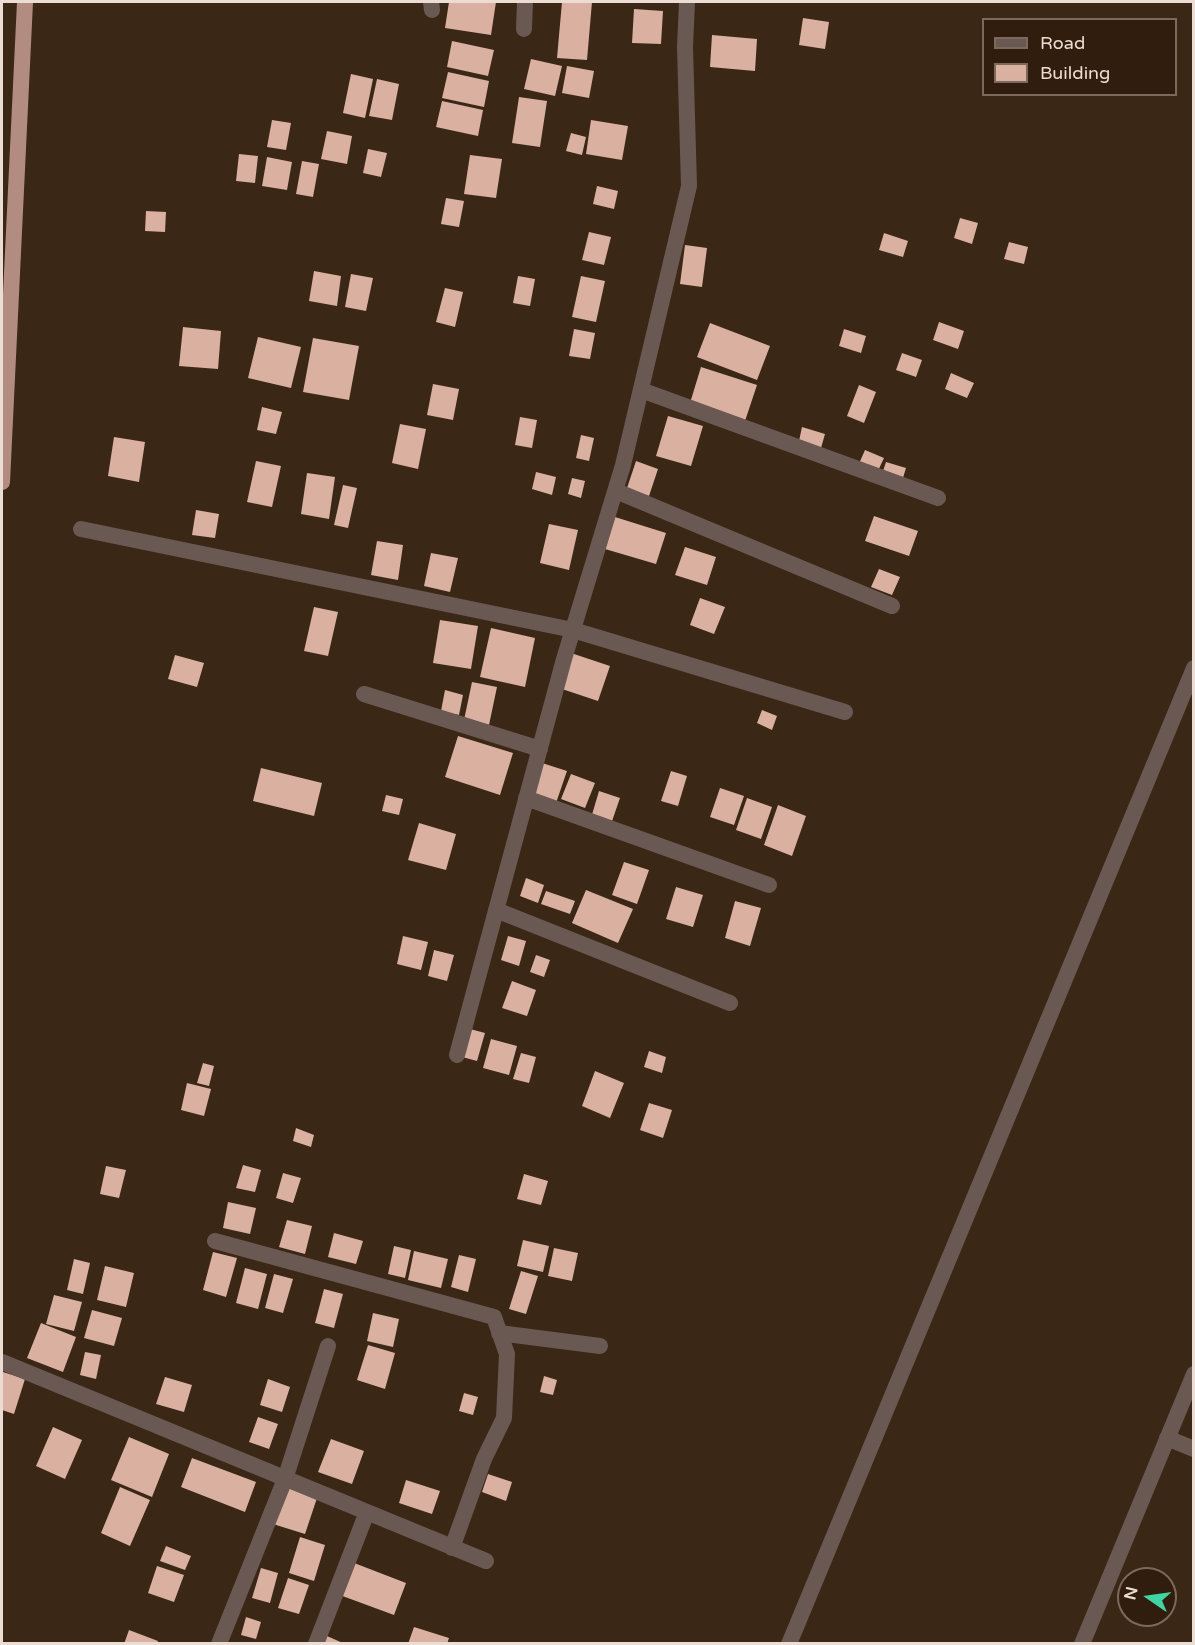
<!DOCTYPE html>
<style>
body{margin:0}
#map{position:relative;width:1195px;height:1645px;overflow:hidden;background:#3b2716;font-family:"Varela Round",sans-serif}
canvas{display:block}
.frame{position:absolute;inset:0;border:3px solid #ebddd3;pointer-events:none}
.legend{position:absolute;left:982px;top:18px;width:195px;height:78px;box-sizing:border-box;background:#311d0d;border:2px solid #7b6a5c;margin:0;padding:8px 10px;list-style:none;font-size:18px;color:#ebddd3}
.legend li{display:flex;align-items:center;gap:12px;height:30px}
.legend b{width:30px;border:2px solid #7b6a5c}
.north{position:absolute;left:1117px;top:1567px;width:60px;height:60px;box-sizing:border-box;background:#311d0d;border:2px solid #7b6a5c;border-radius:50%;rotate:283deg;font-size:16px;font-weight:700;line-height:24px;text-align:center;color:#ebddd3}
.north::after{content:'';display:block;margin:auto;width:21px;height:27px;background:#40d4a2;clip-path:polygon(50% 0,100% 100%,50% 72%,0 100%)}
</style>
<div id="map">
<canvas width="1195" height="1645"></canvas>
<div class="frame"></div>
<ul class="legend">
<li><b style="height:8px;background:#6a5853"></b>Road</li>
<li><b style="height:16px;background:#dab0a0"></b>Building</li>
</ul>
<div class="north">N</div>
</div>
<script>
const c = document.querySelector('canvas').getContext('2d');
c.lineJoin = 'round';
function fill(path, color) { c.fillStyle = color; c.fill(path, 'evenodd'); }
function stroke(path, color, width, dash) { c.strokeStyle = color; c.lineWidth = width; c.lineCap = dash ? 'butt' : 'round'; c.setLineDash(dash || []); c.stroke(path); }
fill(new Path2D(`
 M449,2H496L491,35L445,28Z
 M562,2H592L587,60L557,58Z
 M634,9L663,11L661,44L632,43Z
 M803,18L829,22L825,49L799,45Z
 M712,35L757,39L755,71L710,67Z
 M452,41L494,50L488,76L447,67Z
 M531,59L562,66L555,96L524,89Z
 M567,66L594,71L589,98L562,93Z
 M448,72L489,81L484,107L442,98Z
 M351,74L373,79L365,118L343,113Z
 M377,79L399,84L392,120L369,116Z
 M519,97L547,101L540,147L512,143Z
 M442,101L483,110L478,136L436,127Z
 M272,120L291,123L286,150L267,147Z
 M591,120L628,126L622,160L586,154Z
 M327,131L352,136L347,164L321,159Z
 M571,133L586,137L582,155L566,151Z
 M368,149L387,153L381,177L363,173Z
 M239,154L258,156L255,183L236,181Z
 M470,155L502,159L496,198L464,194Z
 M267,157L292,162L287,190L262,186Z
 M302,161L319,164L313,197L296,194Z
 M597,186L618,191L614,209L593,204Z
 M446,198L464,201L459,227L441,224Z
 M146,211L166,212L165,232L145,231Z
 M960,218L978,223L972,244L954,238Z
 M589,232L611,237L604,265L582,260Z
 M884,233L908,241L903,257L879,250Z
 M1009,242L1028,247L1024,264L1004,259Z
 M685,245L707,248L702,287L680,284Z
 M314,271L341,276L337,306L309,301Z
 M351,274L373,278L366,311L345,307Z
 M518,276L535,279L530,306L513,303Z
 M581,276L605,281L596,322L572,317Z
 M445,288L463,292L455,327L436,322Z
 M939,322L964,331L958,349L933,340Z
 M710,323L770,346L757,380L697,357Z
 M183,327L221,331L218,369L179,366Z
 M574,329L595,333L590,359L569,356Z
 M844,329L866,336L861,353L839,346Z
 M258,337L301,347L291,388L248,378Z
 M313,338L359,346L349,400L303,392Z
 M902,353L922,360L916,377L896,370Z
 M701,367L757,385L745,421L690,403Z
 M951,373L974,383L967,398L945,389Z
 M433,384L459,389L453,420L427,415Z
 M859,385L876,392L864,423L847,416Z
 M262,407L282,412L276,434L257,430Z
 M668,416L703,426L691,466L656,456Z
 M520,417L537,420L532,448L515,445Z
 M400,424L426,429L418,469L392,463Z
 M802,427L825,434L821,448L799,441Z
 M581,435L594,438L589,461L576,458Z
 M114,437L145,442L139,482L108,476Z
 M865,450L884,458L877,473L858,466Z
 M256,461L281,466L272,507L247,502Z
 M636,461L658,469L649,496L627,488Z
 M886,462L906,468L902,481L882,474Z
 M536,472L556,477L552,495L532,489Z
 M307,473L335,477L329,519L301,514Z
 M572,478L585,481L581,498L568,494Z
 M343,485L357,488L348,528L334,525Z
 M196,510L219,514L215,538L192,535Z
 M874,516L918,531L909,556L865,541Z
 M615,517L666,533L656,564L605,549Z
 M549,524L578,530L569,570L540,563Z
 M377,541L403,545L398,580L371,575Z
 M685,547L716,557L707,585L675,575Z
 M431,553L458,558L450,592L424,586Z
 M879,569L900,577L892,595L871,587Z
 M700,598L725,607L714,634L690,625Z
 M314,607L338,612L328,656L304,651Z
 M440,620L478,626L471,669L433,663Z
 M491,628L535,638L525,687L480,677Z
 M568,652L610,666L598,701L556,687Z
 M175,655L204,663L197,687L168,679Z
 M472,682L497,687L489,725L464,720Z
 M445,690L463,695L459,715L441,711Z
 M762,710L777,716L772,730L757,723Z
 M458,736L513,753L500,795L445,777Z
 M539,762L567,771L556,803L528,793Z
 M261,768L322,783L314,816L253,801Z
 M671,771L687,776L678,806L661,801Z
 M571,774L595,783L585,808L561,799Z
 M720,788L744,796L734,825L710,817Z
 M599,791L620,798L611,824L591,818Z
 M386,795L403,799L399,815L382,811Z
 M747,798L772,807L761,839L736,830Z
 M778,805L806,816L792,856L764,845Z
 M419,823L456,834L446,870L408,860Z
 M624,862L649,870L637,904L612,895Z
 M526,878L544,885L538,903L520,896Z
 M676,887L703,895L693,927L666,919Z
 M586,890L633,909L618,943L572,923Z
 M546,891L575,901L570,914L541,904Z
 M735,901L761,908L750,946L725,938Z
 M403,936L428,942L421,970L397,964Z
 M508,936L526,941L519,966L501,960Z
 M434,950L454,955L447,981L428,976Z
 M536,955L550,960L544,977L530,972Z
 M512,981L536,990L527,1016L502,1008Z
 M459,1026L485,1033L477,1061L451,1054Z
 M491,1039L517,1046L509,1075L483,1068Z
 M649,1051L666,1057L662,1073L644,1067Z
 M521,1053L536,1057L529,1083L513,1079Z
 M203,1063L214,1066L209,1086L197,1083Z
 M595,1071L624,1083L610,1118L582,1106Z
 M187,1083L211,1089L204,1116L181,1110Z
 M649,1103L672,1110L663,1138L640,1130Z
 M296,1128L314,1135L311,1147L293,1141Z
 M243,1165L261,1170L255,1192L236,1188Z
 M106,1166L126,1170L119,1198L100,1194Z
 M283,1173L301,1178L293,1203L276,1198Z
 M524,1174L548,1181L541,1205L517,1199Z
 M228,1202L256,1208L250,1234L223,1228Z
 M287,1220L312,1226L305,1254L279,1247Z
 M334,1233L363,1241L356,1264L328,1257Z
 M523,1240L549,1246L543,1272L517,1266Z
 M394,1246L411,1250L405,1278L388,1274Z
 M554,1248L578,1253L572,1281L548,1276Z
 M414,1251L448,1259L441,1288L408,1280Z
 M213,1252L237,1258L226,1297L203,1290Z
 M459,1255L476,1259L468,1292L451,1287Z
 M74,1259L90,1263L83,1294L67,1290Z
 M105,1266L134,1273L126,1307L97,1300Z
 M245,1268L267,1274L258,1309L236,1303Z
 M521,1271L538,1276L526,1314L509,1309Z
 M274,1274L293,1279L283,1313L265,1308Z
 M324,1289L343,1294L334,1328L315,1323Z
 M54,1295L82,1302L74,1331L46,1324Z
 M92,1310L122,1318L114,1346L84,1338Z
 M373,1313L399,1319L393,1347L367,1341Z
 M41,1323L76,1337L63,1372L27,1358Z
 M368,1345L395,1353L385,1389L357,1380Z
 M85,1352L101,1355L96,1379L80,1375Z
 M3,1372L25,1379L14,1414L2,1410Z
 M544,1376L557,1380L553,1395L540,1392Z
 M165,1377L192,1385L184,1412L156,1404Z
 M268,1379L290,1387L282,1412L260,1405Z
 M464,1393L478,1397L473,1415L459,1411Z
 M258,1417L278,1424L269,1449L249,1442Z
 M53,1427L82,1440L65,1479L36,1466Z
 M129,1437L169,1454L152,1497L111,1480Z
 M331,1439L364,1451L352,1484L318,1472Z
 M192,1458L256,1482L245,1512L181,1487Z
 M488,1474L512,1482L506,1501L482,1492Z
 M406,1480L440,1491L432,1514L399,1503Z
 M120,1487L150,1500L130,1546L101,1533Z
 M285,1487L317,1498L305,1534L273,1524Z
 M300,1537L325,1545L314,1581L289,1573Z
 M166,1546L191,1556L185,1570L160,1561Z
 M349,1561L406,1583L394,1615L337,1594Z
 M157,1566L184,1575L174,1602L148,1593Z
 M261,1568L278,1573L270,1603L252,1598Z
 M288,1578L309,1585L299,1614L278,1608Z
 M246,1617L261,1622L256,1639L241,1635Z
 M414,1627L449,1638L447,1644H408Z
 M129,1630L158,1641L157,1644H124Z
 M327,1636L345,1644H324Z`), '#dab0a0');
stroke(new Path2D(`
 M431,2L432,10
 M524,29L525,2
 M641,390L938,498
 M616,491L892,606
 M81,529L573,630L845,712
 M364,694L540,749
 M526,798L769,885
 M496,910L730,1003
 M457,1055L564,659L623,465L689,186L685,47L687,2
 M215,1241L494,1317L507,1354L504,1418L484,1459L452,1548
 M499,1333L600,1346
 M2,1362L486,1561
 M1167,1438L1194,1449
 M219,1644L285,1479L328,1346
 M316,1644L367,1512
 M789,1644L1194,668
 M1082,1644L1194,1374`), '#6a5853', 16);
stroke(new Path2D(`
 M2,482L25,2`), '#b28c80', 16);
</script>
